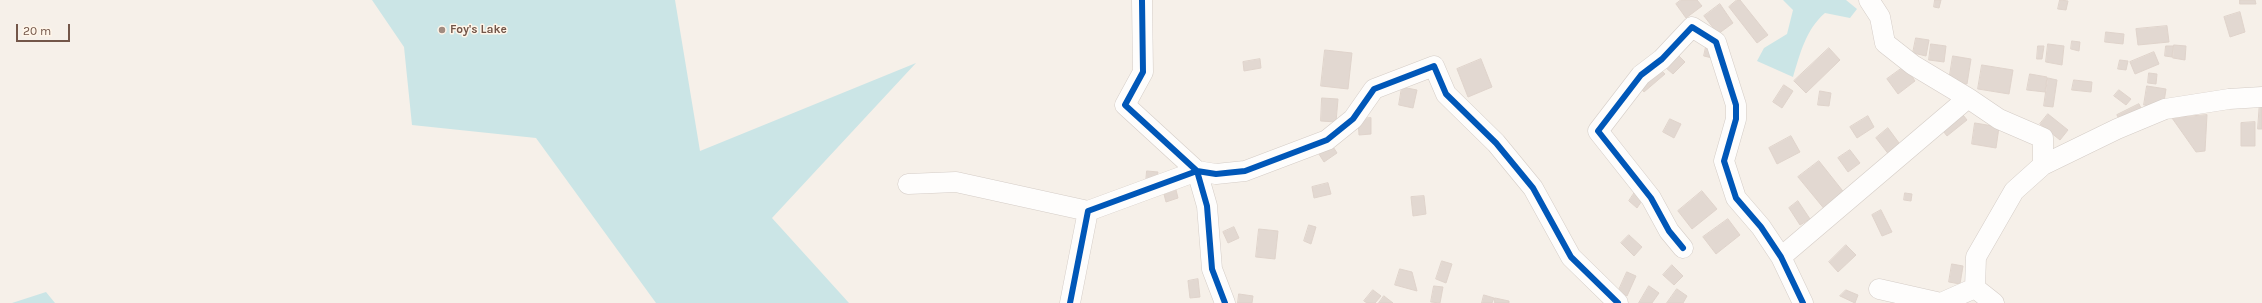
<!DOCTYPE html>
<style>
body{margin:0}
#map{position:relative;width:2262px;height:303px;overflow:hidden;background:#f6f0e9;font-family:Karla,sans-serif}
canvas{display:block}
.scale{position:absolute;left:16px;top:24px;width:54px;height:18px;box-sizing:border-box;border:2px solid #735649;border-top:0;padding-left:5px;font-size:12px;line-height:14px;white-space:nowrap;color:#735649;-webkit-text-stroke:3px #fff5e9;paint-order:stroke}
</style>
<div id="map">
<canvas width="2262" height="303"></canvas>
<div class="scale">20 m</div>
</div>
<script>
const c = document.querySelector('canvas').getContext('2d');
c.lineJoin = 'round';
function fill(path, color) { c.fillStyle = color; c.fill(path, 'evenodd'); }
function stroke(path, color, width, dash) { c.strokeStyle = color; c.lineWidth = width; c.lineCap = dash ? 'butt' : 'round'; c.setLineDash(dash || []); c.stroke(path); }
function label(font, color, halo, rows, align = 'center') {
  c.font = font + ' Karla,sans-serif'; c.lineWidth = 3; c.setLineDash([]); c.textBaseline = 'middle'; c.strokeStyle = halo; c.fillStyle = color; for (const [text, x, y, turn = 0] of rows) {
    c.save(); c.translate(x, y); c.rotate((+turn || 0) * Math.PI / 180); c.textAlign = isNaN(turn) ? turn : align; if (halo) c.strokeText(text, 0, 0); c.fillText(text, 0, 0); c.restore();
  }
}
fill(new Path2D(`
 M372,0H675L700,151L916,63L772,218L849,303H656L536,138L412,125L404,47Z
 M1783,0H1846L1857,9L1850,18L1825,13C1806,29 1800,54 1793,77L1757,61L1764,48L1787,34L1793,10Z
 M46,292L55,303H12Z`), '#cbe5e6');
const building = new Path2D(`
 M1681,0H1697L1702,6L1686,18L1676,4Z
 M1737,0H1740L1768,35L1757,43L1729,7Z
 M1935,0H1941L1939,8L1934,7Z
 M2060,0L2068,1L2066,10L2058,9Z
 M2240,0H2255L2256,4H2240Z
 M1720,4L1733,23L1718,34L1704,16Z
 M2240,12L2245,32L2230,37L2224,17Z
 M2167,26L2169,42L2138,45L2136,29Z
 M2106,32L2124,34L2123,44L2105,42Z
 M1916,38L1929,40L1926,56L1913,53Z
 M2072,41L2080,42L2079,51L2071,49Z
 M1931,44L1946,46L1944,62L1929,60Z
 M2048,44L2064,46L2062,65L2046,62Z
 M2174,45L2186,46L2185,60L2173,58Z
 M2038,46H2044L2042,59H2037Z
 M2166,46H2173L2172,57L2165,56Z
 M1706,47L1718,50L1716,59L1704,56Z
 M1829,48L1840,60L1806,93L1794,81Z
 M1325,50L1352,53L1348,89L1321,86Z
 M2154,52L2159,64L2135,74L2130,62Z
 M1678,55L1685,62L1673,74L1666,68Z
 M1953,56L1971,59L1967,84L1949,81Z
 M1260,59L1261,68L1244,71L1243,62Z
 M1481,59L1492,87L1468,97L1457,69Z
 M2120,60L2128,61L2126,70L2118,69Z
 M1982,65L2013,70L2009,94L1978,89Z
 M1905,66L1915,81L1898,94L1887,79Z
 M1658,67L1665,74L1644,92L1638,85Z
 M2149,73L2157,74L2156,84L2148,83Z
 M2030,74L2047,77L2045,92L2027,90Z
 M2048,78L2057,80L2053,107L2044,106Z
 M2074,80L2092,82L2091,92L2072,90Z
 M1784,85L1793,91L1782,108L1773,102Z
 M2147,86L2166,89L2163,108L2144,105Z
 M1402,87L1417,90L1413,108L1399,105Z
 M2119,90L2131,99L2126,105L2114,96Z
 M1820,91L1831,93L1829,106L1818,105Z
 M1322,98L1338,99L1336,122L1321,121Z
 M2260,101H2262V129H2258Z
 M2139,104L2144,114L2122,125L2117,115Z
 M1960,111L1967,120L1947,136L1940,127Z
 M2048,114L2068,130L2060,140L2040,124Z
 M2207,115L2205,151L2196,152L2172,118Z
 M1868,116L1874,127L1857,138L1850,127Z
 M1371,118V134L1359,135L1358,119Z
 M1670,119L1681,124L1674,138L1663,132Z
 M2255,122V146H2241V123Z
 M1975,123L1999,127L1996,148L1972,144Z
 M1888,128L1902,147L1890,156L1876,138Z
 M1791,136L1800,152L1777,164L1769,148Z
 M1330,142L1337,153L1324,162L1317,151Z
 M1850,150L1860,163L1848,172L1838,158Z
 M1819,161L1846,195L1826,211L1798,177Z
 M1147,171L1158,172L1156,184L1146,183Z
 M1328,183L1331,194L1314,198L1312,187Z
 M1641,183L1650,189L1637,208L1629,201Z
 M1176,190L1178,198L1166,202L1164,194Z
 M1702,191L1717,209L1692,229L1678,211Z
 M1905,193L1912,194L1911,201L1904,200Z
 M1424,196L1426,214L1413,216L1411,197Z
 M1798,201L1810,219L1800,225L1789,208Z
 M1881,210L1892,232L1882,236L1872,215Z
 M1728,219L1740,235L1716,254L1703,237Z
 M1309,225L1316,227L1311,244L1304,241Z
 M1234,227L1239,238L1228,243L1223,232Z
 M1259,229L1278,231L1275,259L1256,257Z
 M1629,235L1642,247L1634,256L1621,243Z
 M1846,245L1856,255L1838,272L1829,262Z
 M1442,261L1452,264L1446,283L1436,279Z
 M1952,264L1963,266L1960,284L1949,282Z
 M1672,265L1683,276L1674,285L1663,275Z
 M1400,269L1412,272L1417,291L1395,285Z
 M1627,272L1636,276L1627,296L1618,292Z
 M1198,279L1200,297L1190,298L1188,281Z
 M1434,286L1443,287L1440,303L1431,302Z
 M1649,286L1659,293L1652,303H1639Z
 M1677,289L1687,296L1683,303H1667Z
 M1373,290L1381,296L1375,303H1367L1364,301Z
 M1846,290L1858,295L1855,303L1840,296Z
 M1239,294L1253,296L1252,303H1238Z
 M1484,295L1494,298L1492,303H1482Z
 M1384,296L1393,303H1379Z
 M1495,298L1509,301V303H1495Z`);
fill(building, '#e2d8d1');
stroke(building, '#dfd3cb', 1);
const minor = new Path2D(`
 M1968,98L1999,119L2043,138V165L2014,191L1976,257L1975,288L1994,303
 M2043,165L2117,129L2165,109L2229,99L2262,97
 M908,184L956,182L1088,211
 M1683,248L1669,231L1651,198L1598,131L1641,75L1662,59L1692,27L1716,42L1736,105V119L1724,161L1736,198L1761,227L1781,257L1803,303
 M1781,257L1968,98L1913,65L1885,43L1880,17L1869,0
 M1879,289L1941,303L1975,288
 M1070,303L1088,211L1197,171L1125,105L1143,72L1142,0
 M1225,303L1212,269L1207,206L1197,171L1216,174L1245,171L1327,140L1353,119L1374,89L1434,66L1446,94L1496,143L1533,188L1571,257L1618,303`);
stroke(minor, '#d4ccc6', 21);
stroke(minor, '#fefdfc', 20);
stroke(new Path2D(`
 M1683,248L1669,231L1651,198L1598,131L1641,75L1662,59L1692,27L1716,42L1736,105V119L1724,161L1736,198L1761,227L1781,257L1803,303
 M1070,303L1088,211L1197,171L1125,105L1143,72L1142,0
 M1225,303L1212,269L1207,206L1197,171L1216,174L1245,171L1327,140L1353,119L1374,89L1434,66L1446,94L1496,143L1533,188L1571,257L1618,303`), '#0057b8', 6);
for (const [x, y, r, color] of [
 [442,30,4,"#a18c81"]
]) { const dot = new Path2D(); dot.arc(x, y, r, 0, 2 * Math.PI); c.fillStyle = color; c.fill(dot); stroke(dot, '#fff5e9', 1.5); }
label('bold 12px', '#735649', '#fff5e9', [
 ["Foy's Lake",450,30]
], 'left');
</script>
